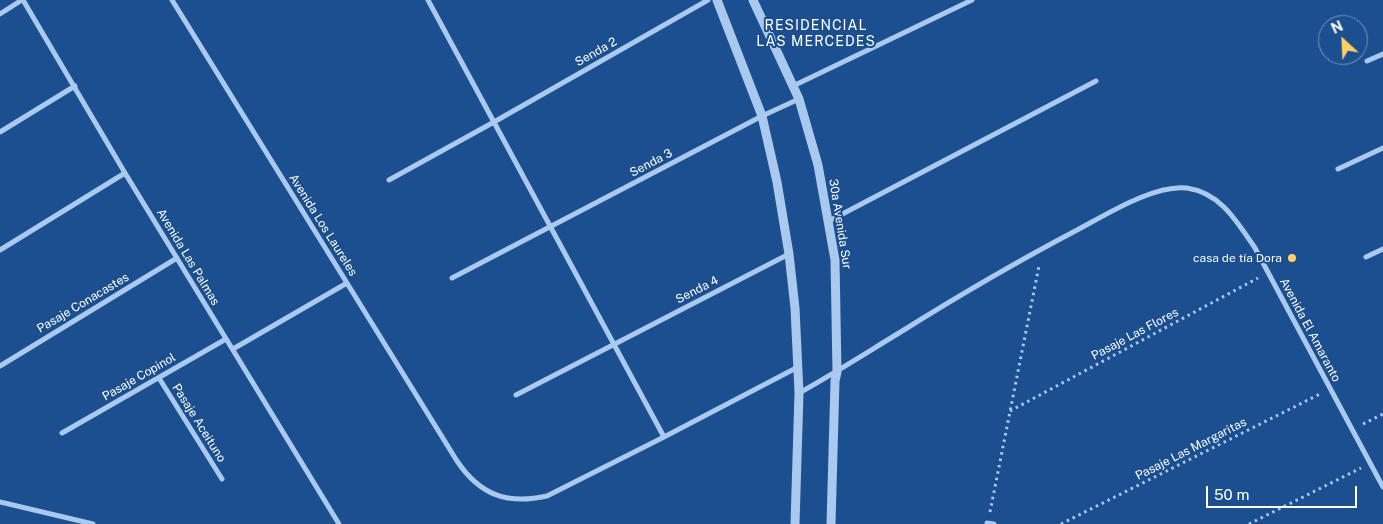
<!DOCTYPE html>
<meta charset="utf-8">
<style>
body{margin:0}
#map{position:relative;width:1383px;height:524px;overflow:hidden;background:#1b4f8f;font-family:"Public Sans",sans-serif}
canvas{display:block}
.north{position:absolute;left:1318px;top:15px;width:50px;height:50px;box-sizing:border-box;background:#1b4f8f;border:1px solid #7695bc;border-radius:50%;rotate:335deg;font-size:14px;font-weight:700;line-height:20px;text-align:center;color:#fff}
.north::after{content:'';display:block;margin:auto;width:18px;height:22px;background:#ffd166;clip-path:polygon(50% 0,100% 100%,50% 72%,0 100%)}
.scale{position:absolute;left:1206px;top:486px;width:151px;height:22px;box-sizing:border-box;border:2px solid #fff;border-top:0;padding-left:6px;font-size:15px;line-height:18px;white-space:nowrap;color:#fff;-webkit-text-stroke:4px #1b4f8f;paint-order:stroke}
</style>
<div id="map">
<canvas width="1383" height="524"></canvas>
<div class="north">N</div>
<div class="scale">50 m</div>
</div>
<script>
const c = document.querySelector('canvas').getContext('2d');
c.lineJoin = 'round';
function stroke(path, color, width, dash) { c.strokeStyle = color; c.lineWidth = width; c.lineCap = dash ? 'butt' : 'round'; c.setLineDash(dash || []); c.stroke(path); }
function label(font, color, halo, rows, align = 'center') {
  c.font = font + ' "Public Sans",sans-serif'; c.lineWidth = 4; c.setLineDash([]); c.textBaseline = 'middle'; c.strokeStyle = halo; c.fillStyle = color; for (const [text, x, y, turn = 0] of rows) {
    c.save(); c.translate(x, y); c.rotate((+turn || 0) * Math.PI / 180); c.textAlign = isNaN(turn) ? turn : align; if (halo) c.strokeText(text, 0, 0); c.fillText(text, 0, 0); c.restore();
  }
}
stroke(new Path2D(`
 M1010,411L1258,278
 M1363,424L1383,414
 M990,512L1039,266
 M1061,524L1320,394
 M1249,524L1361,468`), '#a9c9ee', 3, [2.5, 4]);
stroke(new Path2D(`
 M23,0L125,173L339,524
 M172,0L457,461C480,495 507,505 547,496L664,437L798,367
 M428,0L664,437
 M0,14L22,0
 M1367,61L1383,54
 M793,86L972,0
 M0,132L75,86
 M1338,169L1383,148
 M389,180L494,122L708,0
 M829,221L1096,81
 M0,250L125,173
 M1366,257L1383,249
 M452,278L762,116L799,99
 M233,349L347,283
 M0,366L177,258
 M159,378L222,479
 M799,393C833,374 866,353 899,333C958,296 1018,261 1079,229C1107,214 1155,184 1187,188C1221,193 1237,222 1255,248L1383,487
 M516,395L789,254
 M62,433L226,339
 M0,502L93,524
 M987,523L994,524`), '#a9c9ee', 5);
stroke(new Path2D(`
 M717,0L762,116L777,182L789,254L795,308L799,393L795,524
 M753,0L799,99L818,165L835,260L837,372L835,381L831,524`), '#a9c9ee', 9);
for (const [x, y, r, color] of [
 [1292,258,5,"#ffd166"]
]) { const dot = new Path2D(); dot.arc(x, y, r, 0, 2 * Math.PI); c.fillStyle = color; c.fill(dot); stroke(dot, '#1b4f8f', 2); }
label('12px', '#fff', '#1b4f8f', [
 ["Senda 2",596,52,-30],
 ["Senda 3",651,163,-28],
 ["30a Avenida Sur",840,224,81],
 ["Avenida Los Laureles",323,225,58],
 ["Avenida Las Palmas",188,257,59],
 ["Senda 4",697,290,-27],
 ["Pasaje Conacastes",83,303,-31],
 ["Avenida El Amaranto",1310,330,62],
 ["Pasaje Las Flores",1135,334,-28],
 ["Pasaje Copinol",139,377,-30],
 ["Pasaje Aceituno",199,423,58],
 ["Pasaje Las Margaritas",1191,449,-27]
]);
label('12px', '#fff', '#1b4f8f', [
 ["casa de tía Dora",1282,258]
], 'right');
c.letterSpacing = '1px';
label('14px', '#fff', '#1b4f8f', [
 ["RESIDENCIAL",816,26],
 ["LAS MERCEDES",816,42]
]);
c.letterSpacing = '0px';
</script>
